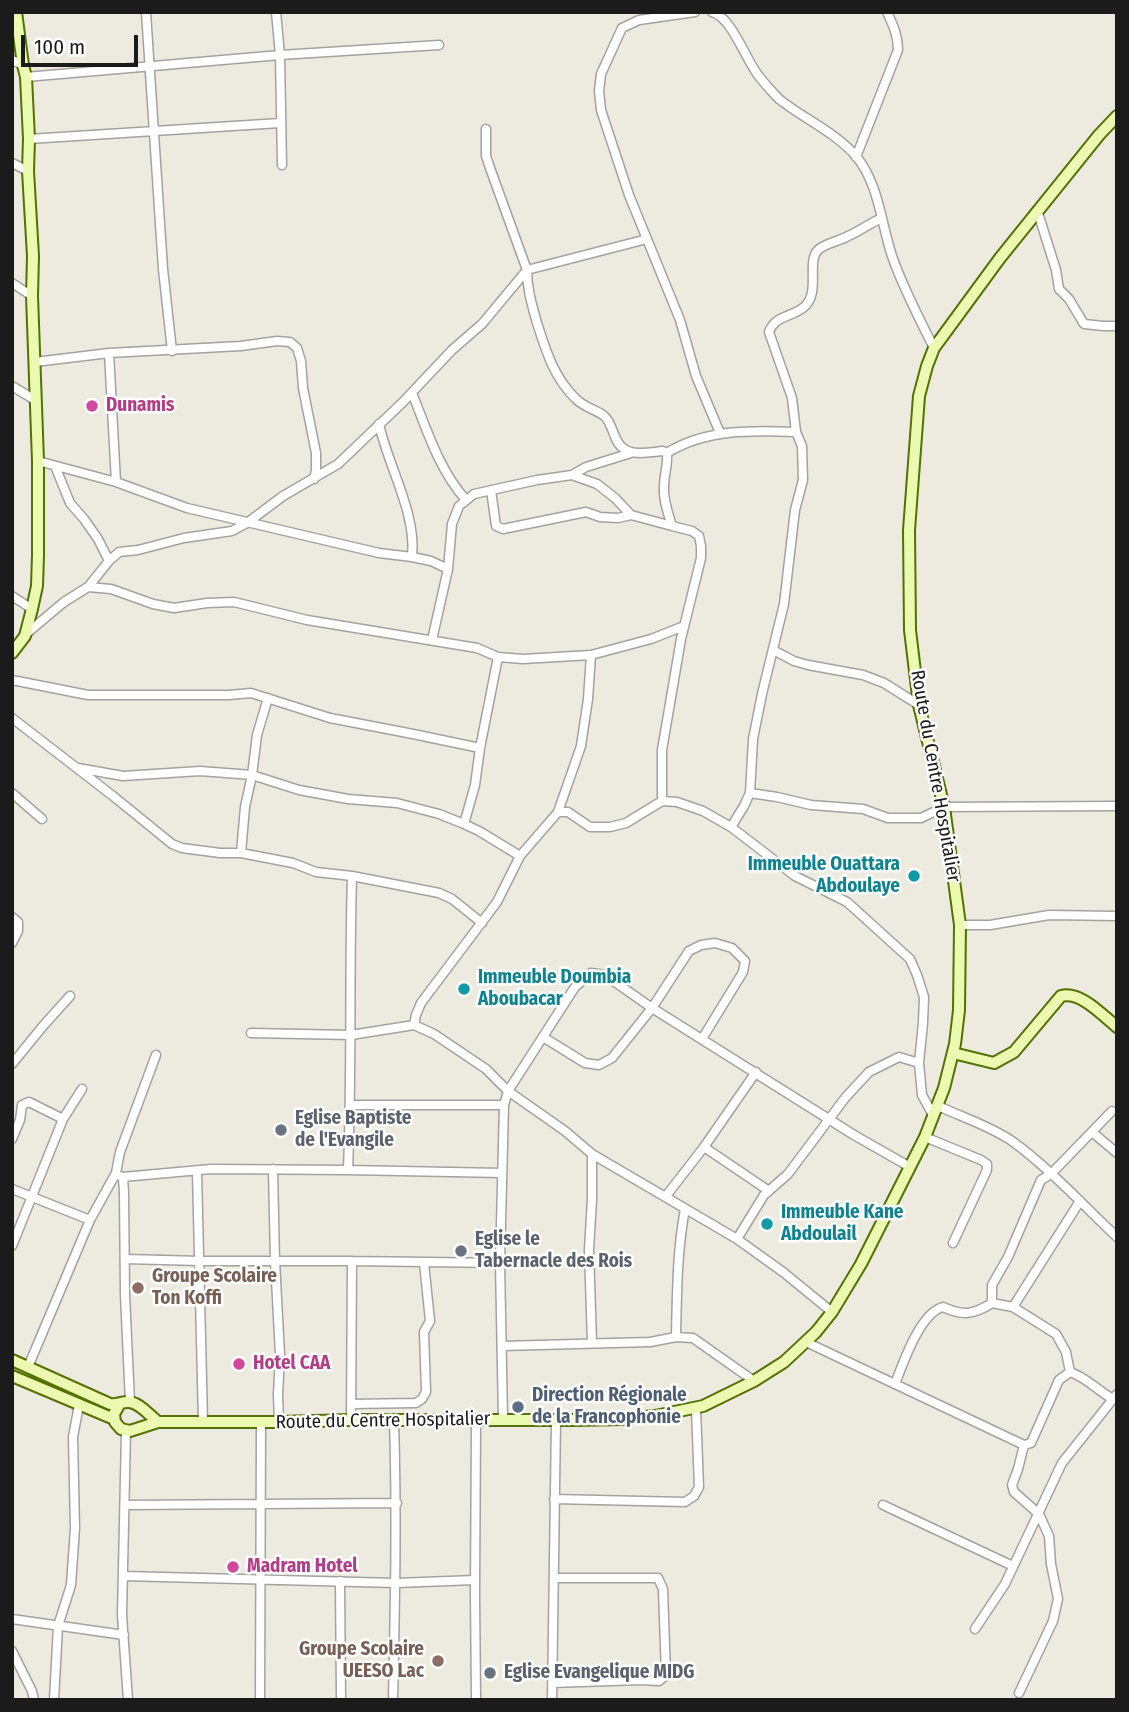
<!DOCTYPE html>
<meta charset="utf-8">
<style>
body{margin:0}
#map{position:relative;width:1129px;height:1712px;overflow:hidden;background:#edebe0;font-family:"Fira Sans Condensed",sans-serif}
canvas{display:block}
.frame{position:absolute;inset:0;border:14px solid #1b1b1b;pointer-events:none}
.scale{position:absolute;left:21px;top:35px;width:117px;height:32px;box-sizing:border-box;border:4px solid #1b1b1b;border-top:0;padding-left:9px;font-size:21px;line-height:24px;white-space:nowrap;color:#1b1b1b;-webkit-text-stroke:5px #fff;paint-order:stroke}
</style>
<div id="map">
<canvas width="1129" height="1712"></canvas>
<div class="frame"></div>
<div class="scale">100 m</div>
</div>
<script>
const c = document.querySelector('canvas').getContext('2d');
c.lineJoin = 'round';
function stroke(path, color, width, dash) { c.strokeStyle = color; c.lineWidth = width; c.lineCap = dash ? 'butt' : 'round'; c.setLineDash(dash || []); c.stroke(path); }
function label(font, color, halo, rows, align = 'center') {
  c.font = font + ' "Fira Sans Condensed",sans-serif'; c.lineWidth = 5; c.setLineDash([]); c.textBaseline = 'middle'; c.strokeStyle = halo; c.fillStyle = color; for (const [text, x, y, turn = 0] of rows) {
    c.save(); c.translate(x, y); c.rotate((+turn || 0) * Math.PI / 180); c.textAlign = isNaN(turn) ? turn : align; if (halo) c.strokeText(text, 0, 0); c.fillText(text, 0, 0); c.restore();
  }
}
const street = new Path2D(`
 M146,12L163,269L172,351
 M276,12L280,55L282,165
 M695,12L639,20L622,28L601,74L599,91L601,110L629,195L680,320L696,376L720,433
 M712,12C731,16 746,60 758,75C764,83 772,92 779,99C804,119 835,132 856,156C879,184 881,223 892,256C903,288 919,318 934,348
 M12,60L23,65
 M26,77L280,55L439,45
 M486,129V156L490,168L527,270C527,289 532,305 537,323C546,351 554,378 576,399C584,407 594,409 603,415C609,419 611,427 614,434C622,459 642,453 663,451L667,453C705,429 752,430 796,432
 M29,139L280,123
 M856,157L898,50C898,35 893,25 887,12
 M12,163L28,171
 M1038,213L1056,270L1059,289L1069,299L1084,324L1103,326H1117
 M12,283L32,296
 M109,353L116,482
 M35,362L109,353L241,346L277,341L290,342L297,348L301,361L303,388L316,453V470L314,479
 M12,386L35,400
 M412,393C427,430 439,470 466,500
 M379,424C388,466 417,514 412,557
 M38,461L116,482L187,508L379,553L412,557L431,561L448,569
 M55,466L70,503L84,519L98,539L109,561
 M572,475L586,467L631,453
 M491,490L496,526L503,529L586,512L600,517L618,518L631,515
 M88,587L111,589L153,604L174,608L207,603L234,602L307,620L477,648L498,657L523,659L591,655L651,639L684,626
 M12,596L32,609
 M26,634L64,602L88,587L109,561L119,552L138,550L184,538L232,531L247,523L283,496L338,464L403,402L452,350L482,324L527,270L647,239
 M432,640L448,569L452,524L459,506L474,494L537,480L572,475L597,484L615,498L631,515L672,526
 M773,650L794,661L808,665L863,675L884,683L919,705
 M12,680L88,695H229L251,693L330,718L413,734L480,748
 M12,718L113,796L172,844L182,848L220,853H241L293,863L316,872L352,876L439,893L452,899L482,923
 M78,768L123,776L200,771L252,775L299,790L348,799L397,803L439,814L464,824L479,831L520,856
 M12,793L42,819
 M750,793L777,797L811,805L863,809L888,818H921L944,807L1117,806
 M662,801V750L681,639L701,558V546L699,536L692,531L672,526C668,513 663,500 664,487C664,475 668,465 667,453
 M558,812H568L590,827H610L626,823L662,801L677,802L703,811L731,827L795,876L847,902L910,959L917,975L924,997L923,1023L919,1063L922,1095L933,1115
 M464,824L475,785L480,748L498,657
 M731,827L744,806L750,793L753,739L762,694L784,604L795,510L803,480L802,446L796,432L792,398L769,332C775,315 793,317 804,307C821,293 806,262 818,250C825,243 840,241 848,236C860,231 870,223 882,218
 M241,853L245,807L252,775L257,735L268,698
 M12,917L18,922V931L12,943
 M960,925H990L1049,915L1117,916
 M414,1025L416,1015L421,1003L497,902L520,856L558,812L581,746L588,699L591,655
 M251,1033L351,1035L414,1025L434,1034L486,1069L508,1091L565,1131L592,1154L737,1239L783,1272L832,1312
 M543,1037L585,1063L599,1065L612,1058L652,1008L689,951L701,945L715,943L732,948L745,961L743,972L702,1039
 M12,1064L43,1026L70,996
 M350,1105H504
 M938,1106C962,1117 990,1126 1012,1141C1048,1167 1084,1206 1117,1237
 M1092,1132L1117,1153
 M925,1137L981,1160L987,1164V1170L953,1243
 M12,1139L20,1120L22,1105L29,1102L63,1119
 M704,1147L769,1191
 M273,1169L275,1261L280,1355L278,1395L279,1422
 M348,1170C352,1072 349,974 352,876
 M197,1172L203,1422
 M120,1176L123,1177L124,1193L125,1295L130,1402
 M123,1177L211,1169L348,1170L502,1173
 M12,1189L90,1220
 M666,1196L704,1147L756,1072
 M737,1239L764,1195L788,1174L845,1098L869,1072L899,1057L919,1063
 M12,1246L63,1119L82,1089
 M126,1259L200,1261H352L500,1263
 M992,1303V1285L1008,1257L1041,1180L1051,1174L1112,1111
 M1013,1307L1080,1201
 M676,1337C677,1294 677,1251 685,1209
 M806,1342L1024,1445L1031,1443L1059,1380L1070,1372C1086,1377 1098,1391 1113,1399
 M592,1343L589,1250L592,1199V1154
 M502,1346L650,1342L676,1337L693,1338L754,1381
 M28,1367L90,1220L116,1173L120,1152L156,1055
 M895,1384C903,1363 920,1313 943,1307C963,1316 973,1315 992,1303L1013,1307L1056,1334L1066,1352L1070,1372
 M351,1404L416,1403L422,1399L426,1392L424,1332L430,1321L424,1263
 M351,1420L352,1261
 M476,1420L475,1594L476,1700
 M503,1420L500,1263L504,1105L508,1091L575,987L591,973L605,975L652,1008L854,1135L910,1167
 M126,1431L122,1615L128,1700
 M554,1499L685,1502L694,1496L699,1487L696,1409
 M125,1505L397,1503
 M883,1505L1013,1566
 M123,1576L396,1583L475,1580
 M340,1581L341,1700
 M12,1619L124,1635
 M975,1629L1005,1584L1062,1463L1117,1394
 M12,1651L32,1691L34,1700
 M552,1683L640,1680L659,1681L666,1675L663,1589L658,1578H554
 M1019,1693L1053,1621L1058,1599L1051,1564L1049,1536L1039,1514L1014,1492L1012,1485L1018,1469L1024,1445
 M54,1700L58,1626L71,1585L75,1528L73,1437L79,1405
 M260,1700L261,1422
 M393,1700C395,1606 397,1514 394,1420
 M552,1700L556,1420`);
const secondary = new Path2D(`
 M12,653L25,636L32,609L37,586L38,555V461L32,296L33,256L28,171L29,139L26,77L23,65L16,12
 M953,1053L994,1063L1014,1052L1061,996C1081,991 1102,1015 1117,1027
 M12,1360L110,1404C117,1405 121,1402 128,1402C139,1402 149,1415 158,1422
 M12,1376L114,1419
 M119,1405L114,1414L115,1422L121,1429L130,1431L158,1422H279L351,1420H574L624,1419L655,1416L703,1406L754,1381L784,1362L816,1332L832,1312L861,1264L925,1137L944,1088L955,1044L959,1010L960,925L944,807L919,705L910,630L909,530L919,396L927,366L934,348L1000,258L1099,135L1117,116`);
stroke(street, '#a2a2a2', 11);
stroke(secondary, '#547102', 14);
stroke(street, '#fff', 8);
stroke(secondary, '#ebfab0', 10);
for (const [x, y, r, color] of [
 [92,406,7,"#d1479c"],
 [914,876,7,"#0f9aa8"],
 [464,989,7,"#0f9aa8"],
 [281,1130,7,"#6b7280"],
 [767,1224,7,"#0f9aa8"],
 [461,1251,7,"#6b7280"],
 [138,1288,7,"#8d6e63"],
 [239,1364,7,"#d1479c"],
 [518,1407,7,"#5c6f8a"],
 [233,1567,7,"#d1479c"],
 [438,1661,7,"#8d6e63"],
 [490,1673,7,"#6b7280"]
]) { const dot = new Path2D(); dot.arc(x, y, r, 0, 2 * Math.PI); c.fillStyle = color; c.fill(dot); stroke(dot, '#fff', 2.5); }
label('bold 19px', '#b23c85', '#fff', [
 ["Dunamis",106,406],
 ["Hotel CAA",253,1364],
 ["Madram Hotel",247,1567]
], 'left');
label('19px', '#1b1b1b', '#fff', [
 ["Route du Centre Hospitalier",935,776,80],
 ["Route du Centre Hospitalier",383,1421,-1]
]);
label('bold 19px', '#0d838f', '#fff', [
 ["Immeuble Ouattara",900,865,"right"],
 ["Abdoulaye",900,887,"right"],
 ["Immeuble Doumbia",478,978],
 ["Aboubacar",478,1000],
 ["Immeuble Kane",781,1213],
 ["Abdoulail",781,1235]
], 'left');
label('bold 19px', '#5b616d', '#fff', [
 ["Eglise Baptiste",295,1119],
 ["de l'Evangile",295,1141],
 ["Eglise le",475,1240],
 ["Tabernacle des Rois",475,1262],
 ["Eglise Evangelique MIDG",504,1673]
], 'left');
label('bold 19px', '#785e54', '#fff', [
 ["Groupe Scolaire",152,1277],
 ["Ton Koffi",152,1299],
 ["Groupe Scolaire",424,1650,"right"],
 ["UEESO Lac",424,1672,"right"]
], 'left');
label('bold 19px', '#4e5e75', '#fff', [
 ["Direction Régionale",532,1396],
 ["de la Francophonie",532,1418]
], 'left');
</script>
